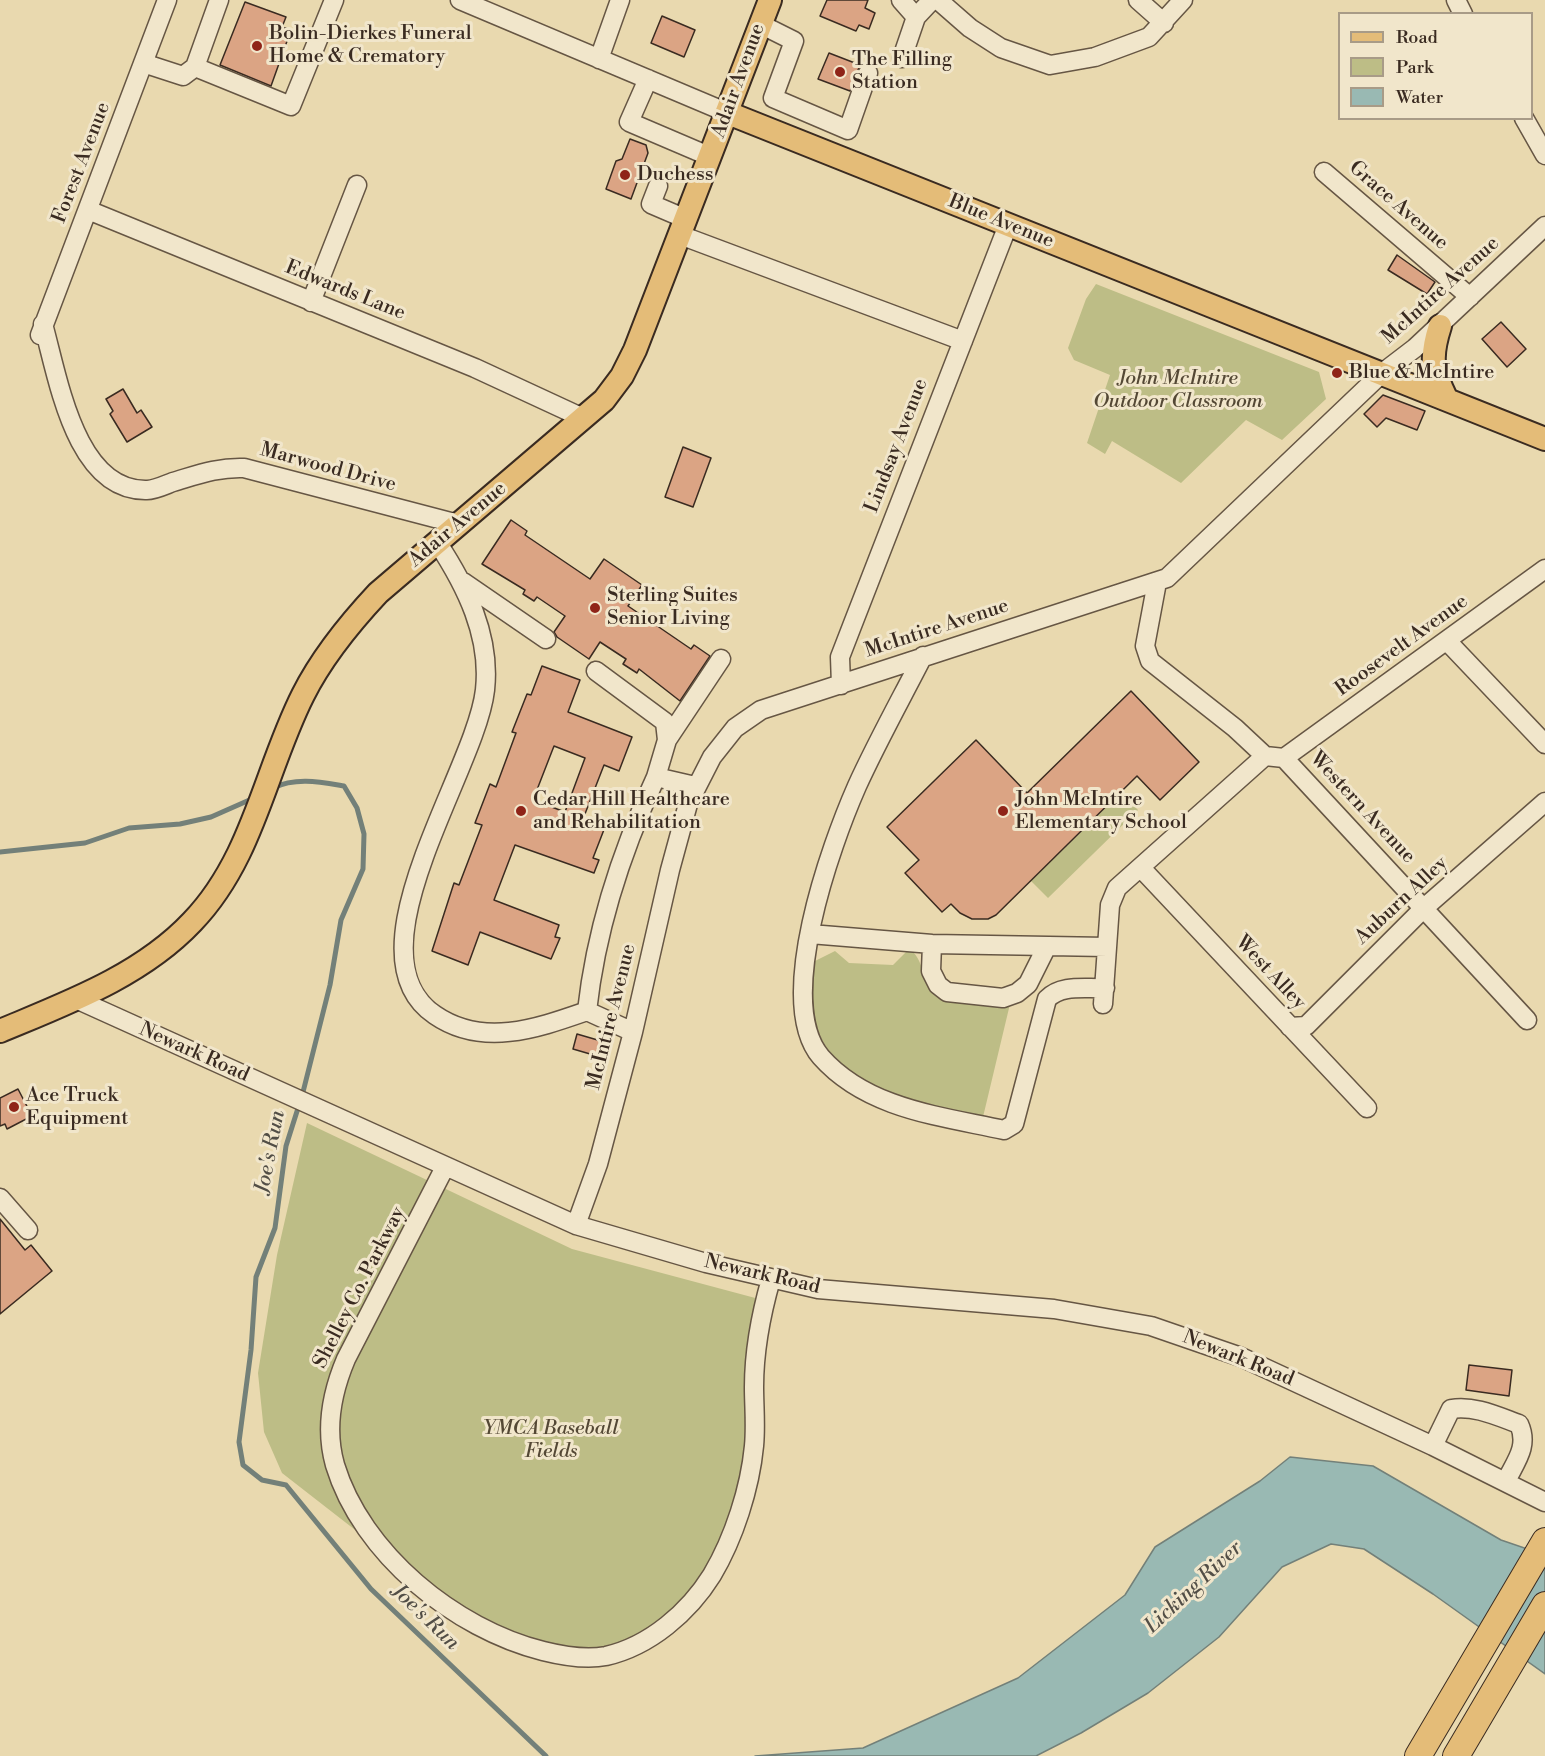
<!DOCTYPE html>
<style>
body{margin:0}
#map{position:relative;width:1545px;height:1756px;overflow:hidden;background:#e9d9af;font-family:"Libre Bodoni",serif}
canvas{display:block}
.legend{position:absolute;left:1338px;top:12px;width:195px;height:108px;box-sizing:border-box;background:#f1e6cb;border:2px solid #a89b87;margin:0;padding:8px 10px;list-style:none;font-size:18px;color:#3a2b21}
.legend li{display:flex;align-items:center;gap:12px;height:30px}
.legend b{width:30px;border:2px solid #a89b87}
</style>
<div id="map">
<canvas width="1545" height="1756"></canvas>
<ul class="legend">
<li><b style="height:8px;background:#e4bc78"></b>Road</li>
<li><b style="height:16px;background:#bdbd86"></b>Park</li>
<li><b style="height:16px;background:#99b9b3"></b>Water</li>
</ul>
</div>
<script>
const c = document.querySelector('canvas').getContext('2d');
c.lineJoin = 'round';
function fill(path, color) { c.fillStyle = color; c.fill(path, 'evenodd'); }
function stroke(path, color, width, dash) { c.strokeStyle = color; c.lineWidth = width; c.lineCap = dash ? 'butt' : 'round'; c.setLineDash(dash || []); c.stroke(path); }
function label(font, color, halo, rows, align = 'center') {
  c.font = font + ' "Libre Bodoni",serif'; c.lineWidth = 6; c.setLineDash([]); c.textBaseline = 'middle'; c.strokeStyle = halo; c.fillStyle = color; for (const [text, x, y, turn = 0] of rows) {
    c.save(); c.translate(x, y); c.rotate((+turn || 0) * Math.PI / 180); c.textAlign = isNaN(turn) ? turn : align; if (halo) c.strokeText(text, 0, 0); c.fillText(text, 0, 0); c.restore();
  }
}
fill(new Path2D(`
 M1096,284L1319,372L1326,399L1282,440L1246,420L1181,483L1112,441L1105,454L1087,443L1110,375L1074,360L1068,348L1086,299Z
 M1121,793L1138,810L1048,898L1031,881Z
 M835,951L849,963L893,965L906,952L912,951C923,961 922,977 932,989L1010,1004L983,1117C892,1097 793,1081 815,961Z
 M307,1123L572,1249L759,1299L749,1444L730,1522L699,1586L654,1629L614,1650L574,1652L518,1639L458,1610L282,1473L264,1432L258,1373L277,1255Z`), '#bdbd86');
const water = new Path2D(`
 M1290,1457L1373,1466L1501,1540L1545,1555V1674L1433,1594L1364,1549L1331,1544L1282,1567L1219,1637L1148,1693L1081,1733L1036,1756H755L863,1748L1018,1678L1125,1595L1155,1547L1260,1481Z`);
fill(water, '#99b9b3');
stroke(water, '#738079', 1.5);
stroke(new Path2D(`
 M273,788C296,777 320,782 344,786L357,808L364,834L363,869L341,920L330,985L302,1096
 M0,852L85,843L129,828L180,824L211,817L254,798
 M299,1105L286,1146L275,1228L256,1277L251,1350L239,1442L243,1465L262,1480L286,1485L371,1589L546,1756`), '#738079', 5);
const building = new Path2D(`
 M827,0H868L865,8L875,13L869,29L859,25L856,31L820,16Z
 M245,2L286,17L282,27L291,30L271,86L220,65Z
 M662,16L695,30L684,57L651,43Z
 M829,53L860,65L850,91L818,79Z
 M630,139L646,145L648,153L631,199L606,189L616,161L622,159Z
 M1397,255L1435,282L1427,294L1388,270Z
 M1501,322L1526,349L1507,367L1482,339Z
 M123,389L137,413L141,410L152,427L127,442L110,414L113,411L106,399Z
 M1383,395L1425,411L1417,430L1386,418L1377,427L1364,414Z
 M683,447L711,458L693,507L665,497Z
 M511,520L527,531L525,535L590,579L604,559L642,585L628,606L691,649L694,645L710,656L680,701L639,669L637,673L623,664L626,659L600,642L589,659L557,637L554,632L565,616L537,597L534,601L523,594L525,590L482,564Z
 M542,666L580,680L568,712L632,737L619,771L604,765L583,819L605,827L593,858L599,860L594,873L515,845L494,900L559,925L555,937L560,938L551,959L480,932L468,965L432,951L454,883L459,885L482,825L475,823L490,784L496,787L516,733L512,732L527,694L531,695ZM554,746L585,758L565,812L533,800Z
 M1131,691L1199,762L1160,800L1137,776L996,915L988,919H972L960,913L951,904L942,912L905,873L919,860L887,827L976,740L1027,793Z
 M577,1034L601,1041L597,1056L573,1049Z
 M18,1089L32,1116L7,1129L5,1124L0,1126V1098Z
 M0,1219L25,1250L31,1245L52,1271L0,1314Z
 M1469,1365L1512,1370L1509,1396L1466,1390Z`);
fill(building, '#dba484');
stroke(building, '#3a2b21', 1.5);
const minor = new Path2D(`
 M460,0L728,113
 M901,0L916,17
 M938,0L970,28L1001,48L1050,65L1095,57L1149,37L1183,0
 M1138,0L1164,23
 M1456,0L1463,14
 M760,24L794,41L773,98L848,130L868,73
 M902,58L916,17L932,0
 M599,59L620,0
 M143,63L183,76L195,67L291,106L334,0
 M195,67L219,0
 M648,79L629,122L711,157
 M1524,118L1545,155
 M1324,172L1470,297
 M658,186L651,204L686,219
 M88,210L475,368L583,418
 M680,235L963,341
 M311,302L357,185
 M43,324C58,377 75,492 147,490C155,490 165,485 173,482C197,475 218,467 244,468L458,524
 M40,335L167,0
 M437,542C466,586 491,636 485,690C476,771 345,954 435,1015C483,1048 538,1028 587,1011
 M463,582L546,639
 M1157,582L1145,646L1150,661L1235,728L1265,756L1284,758L1527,1020
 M1447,641L1545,744
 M923,656C901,699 877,742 857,786C831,845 774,1002 821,1057C867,1109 940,1116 1004,1130L1014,1124L1047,999C1061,984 1085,989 1105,988
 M596,671L665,722L667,740L656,777
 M841,685L840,657L852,626L1008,225
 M667,740L721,659
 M1284,758L1545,569
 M1141,868L1367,1108
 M810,934L932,944L1107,947
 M932,944L931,971L938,985L947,992L1003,998L1017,993L1028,984L1047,946
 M76,999L576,1225L706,1263L818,1289L1054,1309L1151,1326L1241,1357L1433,1446L1545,1502
 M1103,1004L1110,905L1117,888L1265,756
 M1290,1027L1306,1026L1424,908L1545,802
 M633,1032L587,1011C596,929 621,852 656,777L695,786
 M445,1167L346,1359C332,1392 325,1430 335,1465C362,1554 455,1629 543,1651C563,1656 586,1660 606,1656C650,1646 689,1612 712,1575C734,1538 750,1488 754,1446C756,1426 754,1406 754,1387C754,1350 761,1314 771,1279
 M0,1198L28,1230
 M576,1225L598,1164L633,1032L670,870L688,804L712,757L735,728L761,710L1167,578L1381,374L1415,348L1545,226
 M1433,1446L1451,1409C1474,1405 1497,1416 1519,1424C1529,1446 1516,1461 1506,1481`);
const major = new Path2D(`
 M728,113L1545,439
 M1440,326C1430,357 1432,369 1446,398
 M0,1031C67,1003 141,976 192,922C253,859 265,770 303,695C322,657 349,624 378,593L604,400L622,376L635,350L770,0`);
const highway = new Path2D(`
 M1418,1756L1545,1541
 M1456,1756L1545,1605`);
stroke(minor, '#665644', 21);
stroke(major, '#3a2b21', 26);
stroke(highway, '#3a2b21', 28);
stroke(minor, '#f1e6cb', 18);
stroke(major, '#e4bc78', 22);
stroke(highway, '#e4bc78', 26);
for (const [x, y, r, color] of [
 [257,46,6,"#8f2418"],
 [840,72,6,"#8f2418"],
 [625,175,6,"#8f2418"],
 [1337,373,6,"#8f2418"],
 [595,608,6,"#8f2418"],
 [521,811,6,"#8f2418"],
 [1003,811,6,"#8f2418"],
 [14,1107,6,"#8f2418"]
]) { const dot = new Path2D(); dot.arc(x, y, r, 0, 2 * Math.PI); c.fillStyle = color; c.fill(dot); stroke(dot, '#f1e6cb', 2); }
label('20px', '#3a2b21', '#f1e6cb', [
 ["Bolin-Dierkes Funeral",269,34],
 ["Home & Crematory",269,57],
 ["The Filling",852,60],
 ["Station",852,83],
 ["Duchess",637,175],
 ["Blue & McIntire",1349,373],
 ["Sterling Suites",607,596],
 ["Senior Living",607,619],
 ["Cedar Hill Healthcare",533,800],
 ["and Rehabilitation",533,823],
 ["John McIntire",1015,800],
 ["Elementary School",1015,823],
 ["Ace Truck",26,1096],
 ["Equipment",26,1119]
], 'left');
label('20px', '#3a2b21', '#f1e6cb', [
 ["Adair Avenue",739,81,-70],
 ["Forest Avenue",82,163,-69],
 ["Grace Avenue",1398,206,41],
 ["Blue Avenue",1001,222,22],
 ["Edwards Lane",345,291,22],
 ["McIntire Avenue",1441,291,-42],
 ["Lindsay Avenue",897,446,-69],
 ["Marwood Drive",328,468,15],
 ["Adair Avenue",458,525,-40],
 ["McIntire Avenue",937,629,-18],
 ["Roosevelt Avenue",1402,646,-36],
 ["Western Avenue",1362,808,47],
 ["Auburn Alley",1402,901,-43],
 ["West Alley",1270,973,47],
 ["McIntire Avenue",612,1017,-76],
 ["Newark Road",194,1053,24],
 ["Newark Road",762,1275,13],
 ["Shelley Co. Parkway",360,1288,-63],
 ["Newark Road",1238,1359,22]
]);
label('italic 20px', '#544835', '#f1e6cb', [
 ["John McIntire",1178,379],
 ["Outdoor Classroom",1178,402],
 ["YMCA Baseball",551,1429],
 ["Fields",551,1452]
]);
label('italic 21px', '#524e46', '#f1e6cb', [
 ["Joe's Run",271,1152,-79],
 ["Licking River",1194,1588,-43],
 ["Joe's Run",425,1618,44]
]);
</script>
